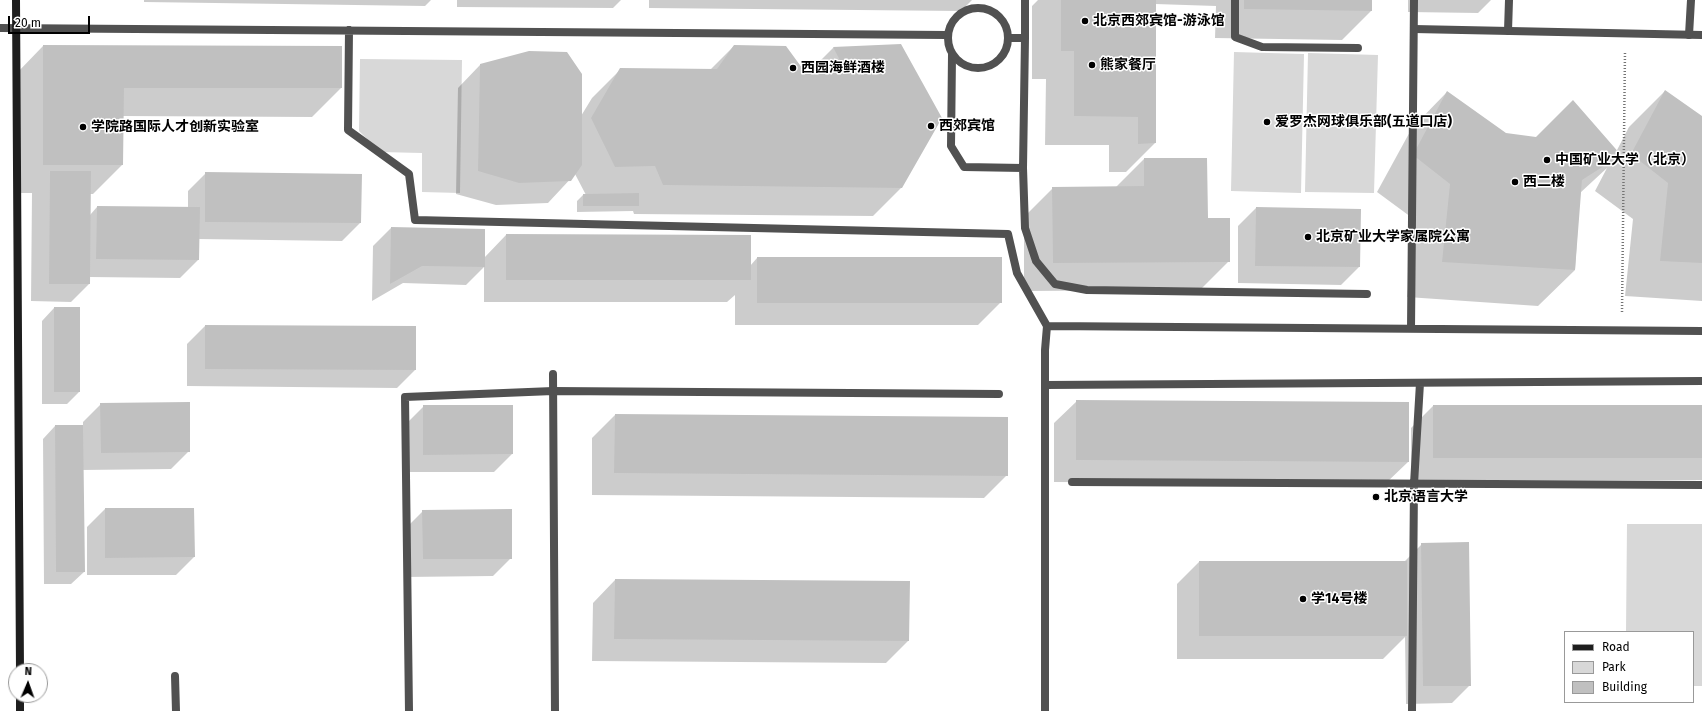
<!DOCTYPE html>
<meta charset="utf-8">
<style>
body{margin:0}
#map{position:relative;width:1702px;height:711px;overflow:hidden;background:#fff;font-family:"Fira Sans",sans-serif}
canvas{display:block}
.legend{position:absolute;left:1564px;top:631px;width:130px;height:72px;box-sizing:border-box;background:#fff;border:1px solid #999;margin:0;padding:5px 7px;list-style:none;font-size:12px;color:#000}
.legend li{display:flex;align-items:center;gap:8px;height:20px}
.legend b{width:20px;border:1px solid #999}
.north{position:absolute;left:8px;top:663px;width:40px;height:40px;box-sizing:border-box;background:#fff;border:1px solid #999;border-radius:50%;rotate:2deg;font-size:11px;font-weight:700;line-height:16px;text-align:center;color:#000}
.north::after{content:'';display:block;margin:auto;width:14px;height:18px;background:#000;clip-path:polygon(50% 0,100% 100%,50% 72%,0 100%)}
.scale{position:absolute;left:8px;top:16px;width:82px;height:18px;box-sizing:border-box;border:2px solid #000;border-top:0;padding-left:5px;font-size:12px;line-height:14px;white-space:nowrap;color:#000;-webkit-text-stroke:3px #fff;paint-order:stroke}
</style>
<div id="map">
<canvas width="1702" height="711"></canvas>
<ul class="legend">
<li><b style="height:5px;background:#1e1e1e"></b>Road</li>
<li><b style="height:11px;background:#d8d8d8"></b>Park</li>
<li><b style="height:11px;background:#c0c0c0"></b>Building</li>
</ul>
<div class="north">N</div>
<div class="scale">20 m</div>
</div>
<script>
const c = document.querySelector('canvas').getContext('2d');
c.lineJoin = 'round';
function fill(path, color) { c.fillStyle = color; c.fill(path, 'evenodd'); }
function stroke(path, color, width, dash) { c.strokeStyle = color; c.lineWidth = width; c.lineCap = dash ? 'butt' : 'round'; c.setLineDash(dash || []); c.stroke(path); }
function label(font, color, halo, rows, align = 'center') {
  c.font = font + ' "Fira Sans","Noto Sans SC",sans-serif'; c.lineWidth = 3; c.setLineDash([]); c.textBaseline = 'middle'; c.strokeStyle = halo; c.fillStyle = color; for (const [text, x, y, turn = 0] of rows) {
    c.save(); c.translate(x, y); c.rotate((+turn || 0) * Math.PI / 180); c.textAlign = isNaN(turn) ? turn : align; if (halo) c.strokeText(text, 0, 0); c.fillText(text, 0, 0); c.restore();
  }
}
fill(new Path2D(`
 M1234,52L1304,54L1301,193L1231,191Z
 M1308,53L1378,55L1374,193L1305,192Z
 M360,59L462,60L460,193L422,192V153L380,152L359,131Z
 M1627,524H1702V686H1693V632H1626Z`), '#d8d8d8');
fill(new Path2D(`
 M144,0H431L425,6L144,2Z
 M457,0H621L613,8L457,7Z
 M649,0H972L961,11L649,8Z
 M1038,0H1371V11L1342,40L1215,38L1216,6L1155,4V143L1126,172H1109V145H1045L1046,79H1032V6Z
 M1408,0H1491L1478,13L1408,12Z
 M900,45L902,187L873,216L634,214L633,211L577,212V201L583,195H586L575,174L548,203L496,205L456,194L458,88L480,65L581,116L592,98L621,69L710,70L734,46L808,73L833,48Z
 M43,46L341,88L312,117L122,116V165L93,194H90V215L97,207L188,208V191L206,173L360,175V223L342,241L198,239V260L180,278L89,277V284L71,302L31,301L32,193H14L15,75Z
 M1665,91L1702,117V301L1625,296L1633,219L1595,191L1607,168L1580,193L1575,270L1538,306L1407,297L1415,220L1377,192L1412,128L1447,92L1505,134L1616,152L1629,127Z
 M1144,159L1207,219L1229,261L1200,290L1024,291V217L1053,188L1116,187Z
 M1256,208L1360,210L1359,267L1341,285L1238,283V226Z
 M391,228L484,258L506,235L750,266L757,258L1001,302L978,325H735V295L727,302H484V267L466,285L403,283L372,301L373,246Z
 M54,308H79V392L67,404H42V321Z
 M205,326L415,370L397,388L187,386V344Z
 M1077,401L1408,462L1385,484L1054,482V423Z
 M101,404L189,451L171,469L82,470L84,572L71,584H44L43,439L55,426H83V422Z
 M424,406L512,454L494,472H406V424Z
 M1433,406H1702V480H1411V428Z
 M615,415L1007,418V475L984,498L592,495V438Z
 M105,509L194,557L176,575H87V527Z
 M423,511L511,558L493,576L405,577V529Z
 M1422,544L1470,685L1452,703L1406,704L1405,637L1383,659H1177V584L1199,562H1404Z
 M615,580L908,641L886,663L592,661L593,603Z`), '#0003');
fill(new Path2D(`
 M1061,0H1156V143L1138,144V117L1074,116V51H1061Z
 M1244,0H1372V11L1244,9Z
 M901,44L942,118L902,188L663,185L655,166L615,167L591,118L620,68L717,69L734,45L786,46L805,72H846L833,47Z
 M43,45L342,46V88H124L123,165H43Z
 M529,51L567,52L582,74V165L571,181L519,183L478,171L480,64Z
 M1665,90L1702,116V263L1660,261L1668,183L1631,154Z
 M1447,91L1506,133L1536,137L1573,100L1621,155L1582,180L1575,270L1442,262L1450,184L1413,155Z
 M1144,158H1207L1208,218H1230V262L1053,263L1052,187L1144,186Z
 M50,171H91L90,284H49Z
 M205,172L362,174L361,223L205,222Z
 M639,193V206H583V194Z
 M97,206L200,207L199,260L96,259Z
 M1256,207L1361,209L1360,267L1255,266Z
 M391,227L485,229V267L422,266L390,284Z
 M506,234L751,235V280H506Z
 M757,257H1002V303H757Z
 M54,307H80V392H54Z
 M205,325L416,326V370L205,369Z
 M1076,400L1409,402V462L1076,460Z
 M190,402V452L101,453L100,403Z
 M423,405H513V454L423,455Z
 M1433,405H1702V458H1433Z
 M615,414L1008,417V476L614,473Z
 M55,425H83L85,572H56Z
 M105,508H194L195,557L105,558Z
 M512,509V559H423L422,510Z
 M1469,542L1471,686H1423L1421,543Z
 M1199,561H1407V636H1199Z
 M615,579L910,581L909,641L614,639Z`), '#c0c0c0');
stroke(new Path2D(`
 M1622,312L1625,51`), '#737373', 2.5, [1, 2]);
stroke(new Path2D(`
 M1235,0V37L1262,47L1358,48
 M1414,29L1702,35
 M1009,38H1025L1023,168L1025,228L1036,261L1055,284L1087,290L1367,294
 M1025,38V0
 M952,55L951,146L964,167L1023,168
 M1045,385L1702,381
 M1072,482L1702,485
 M409,711L405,397L553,391L999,394
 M1412,711L1414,484L1420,383`), '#515151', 8);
stroke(new Path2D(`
 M948 38a30 30 0 1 1 60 0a30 30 0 1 1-60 0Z
 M0,28L947,35
 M349,30L348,130L409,174L415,220L1008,234L1017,273L1047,326L1045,350V711
 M1508,31L1509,0
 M1689,35L1691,0
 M1047,326L1702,331
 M1411,329L1414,0
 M553,374L555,711
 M175,676L176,711`), '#515151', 8);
stroke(new Path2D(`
 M16,0L20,671
 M20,695V711`), '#1e1e1e', 8);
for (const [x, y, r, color] of [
 [1085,21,4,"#000"],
 [1092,65,4,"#000"],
 [793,68,4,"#000"],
 [1267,122,4,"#000"],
 [931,126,4,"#000"],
 [83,127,4,"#000"],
 [1547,160,4,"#000"],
 [1515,182,4,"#000"],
 [1308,237,4,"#000"],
 [1376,497,4,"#000"],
 [1303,599,4,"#000"]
]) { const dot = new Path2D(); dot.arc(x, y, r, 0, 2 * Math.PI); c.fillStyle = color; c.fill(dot); stroke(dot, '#fff', 1.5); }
label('bold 14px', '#000', '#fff', [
 ["北京西郊宾馆-游泳馆",1093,21],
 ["熊家餐厅",1100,65],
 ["西园海鲜酒楼",801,68],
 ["爱罗杰网球俱乐部(五道口店)",1275,122],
 ["西郊宾馆",939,126],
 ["学院路国际人才创新实验室",91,127],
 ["中国矿业大学（北京）",1555,160],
 ["西二楼",1523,182],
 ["北京矿业大学家属院公寓",1316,237],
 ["北京语言大学",1384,497],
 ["学14号楼",1311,599]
], 'left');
</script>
